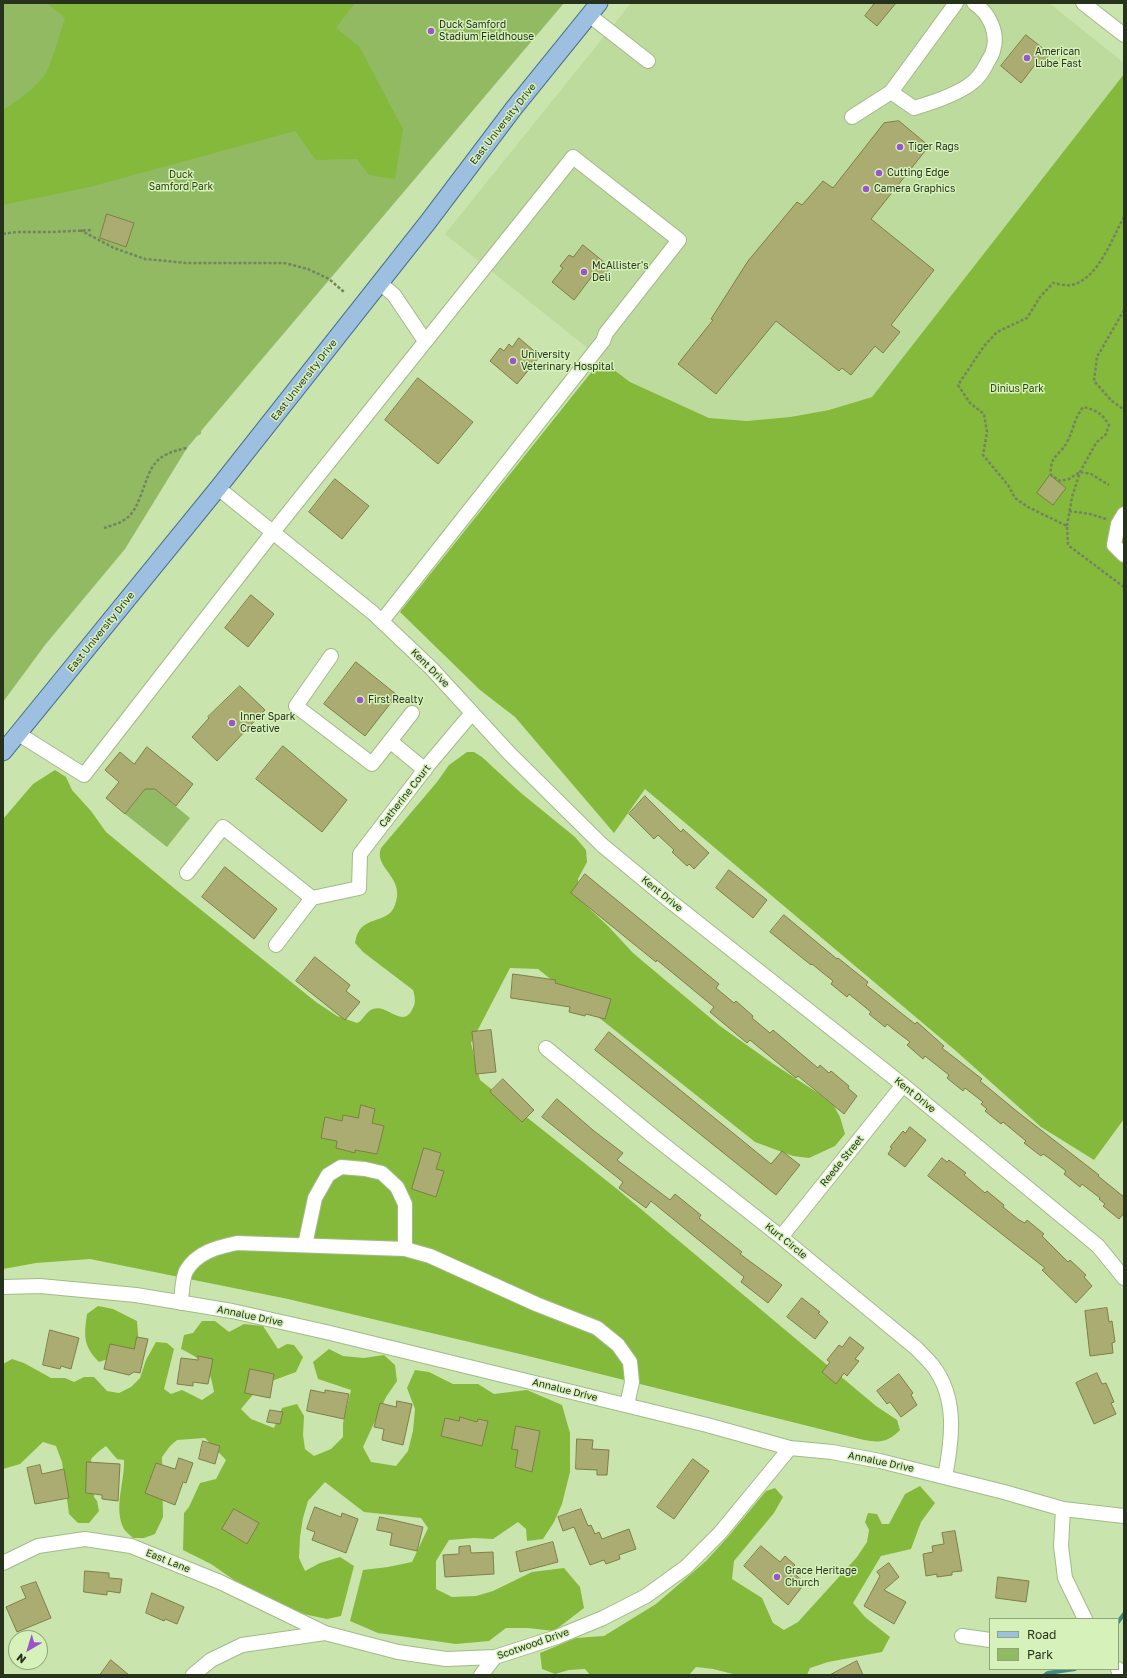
<!DOCTYPE html>
<style>
body{margin:0}
#map{position:relative;width:1127px;height:1678px;overflow:hidden;background:#c9e4ad;font-family:"Golos Text",sans-serif}
canvas{display:block}
.frame{position:absolute;inset:0;border:4px solid #27321c;pointer-events:none}
.legend{position:absolute;left:989px;top:1618px;width:130px;height:52px;box-sizing:border-box;background:#d6f2ba;border:1px solid #90a57b;margin:0;padding:5px 7px;list-style:none;font-size:12px;color:#27321c}
.legend li{display:flex;align-items:center;gap:8px;height:20px}
.legend b{width:20px;border:1px solid #90a57b}
.north{position:absolute;left:8px;top:1630px;width:40px;height:40px;box-sizing:border-box;background:#d6f2ba;border:1px solid #90a57b;border-radius:50%;rotate:218deg;font-size:11px;font-weight:700;line-height:16px;text-align:center;color:#27321c}
.north::after{content:'';display:block;margin:auto;width:14px;height:18px;background:#9a55ca;clip-path:polygon(50% 0,100% 100%,50% 72%,0 100%)}
</style>
<div id="map">
<canvas width="1127" height="1678"></canvas>
<div class="frame"></div>
<ul class="legend">
<li><b style="height:5px;background:#9dbfe0"></b>Road</li>
<li><b style="height:11px;background:#92ba63"></b>Park</li>
</ul>
<div class="north">N</div>
</div>
<script>
const c = document.querySelector('canvas').getContext('2d');
c.lineJoin = 'round';
function fill(path, color) { c.fillStyle = color; c.fill(path, 'evenodd'); }
function stroke(path, color, width, dash) { c.strokeStyle = color; c.lineWidth = width; c.lineCap = dash ? 'butt' : 'round'; c.setLineDash(dash || []); c.stroke(path); }
function label(font, color, halo, rows, align = 'center') {
  c.font = font + ' "Golos Text",sans-serif'; c.lineWidth = 3; c.setLineDash([]); c.textBaseline = 'middle'; c.strokeStyle = halo; c.fillStyle = color; for (const [text, x, y, turn = 0] of rows) {
    c.save(); c.translate(x, y); c.rotate((+turn || 0) * Math.PI / 180); c.textAlign = isNaN(turn) ? turn : align; if (halo) c.strokeText(text, 0, 0); c.fillText(text, 0, 0); c.restore();
  }
}
fill(new Path2D(`
 M631,3H1049L1124,63V74L872,397L829,410L790,417L747,421L709,418L630,382L445,234Z`), '#bddb9d');
fill(new Path2D(`
 M3,3H564L201,431V434L197,436L187,448L125,549L45,645L3,702Z
 M145,789H155L190,818L167,847L125,814Z`), '#92ba63');
fill(new Path2D(`
 M47,3H355L336,28L359,46L403,129L395,179L369,175L357,159L316,160L295,131L90,187L3,205V110C15,103 41,84 47,71C55,54 59,35 65,18Z
 M1124,74V1119L1094,1160L1041,1127L956,1051L645,789L614,833L515,717L480,690L400,612L601,360L630,382L709,418L747,421L790,417L829,410L872,397Z
 M467,752H474L482,757L521,793L575,837L586,850L587,862L578,879L580,900L608,926L633,953L720,1026L772,1063L818,1093L834,1106L840,1117L845,1134L835,1146L809,1158L793,1156L755,1142L538,969L510,968L471,1043L480,1080L617,1189L876,1406L897,1420L900,1430C888,1442 881,1443 864,1440L520,1354L288,1299L90,1259L36,1263L3,1269V819L33,784L55,770L66,777L72,790L91,811L106,832L175,889L316,1002L337,1016L357,1023C364,1020 365,1012 373,1009C388,1004 403,1030 413,1008C416,1002 415,997 413,990L363,952L355,943C360,912 387,927 395,905C406,877 373,868 381,848L437,782L449,765Z
 M98,1306L113,1309L137,1321L139,1346L129,1352L99,1362C83,1346 84,1336 87,1314Z
 M202,1321H215L229,1332L244,1324L263,1326L278,1349L287,1344L294,1345L303,1357L296,1372L261,1385L241,1409L251,1419L274,1428L282,1408L297,1404L304,1416L303,1435L305,1449L314,1456L331,1449L343,1437V1423L351,1390L318,1379L313,1362L329,1349L343,1356L364,1358L384,1355L395,1365L397,1381L386,1397L363,1447L371,1462L396,1466L408,1451L413,1431L415,1409L407,1388L415,1370L429,1372L453,1384H478L494,1394L527,1390L562,1405L570,1433V1472L562,1504L554,1522L543,1539L527,1541L526,1529L518,1522L493,1539L474,1538L449,1540L436,1561V1589L452,1597L476,1596L493,1591L532,1572L564,1568L580,1587L584,1608L554,1631L528,1628H506L489,1641L456,1644L378,1633L350,1621L363,1570L388,1567L412,1562L428,1528L421,1518L364,1512L325,1482L308,1501L303,1518L300,1537L299,1558L305,1571L320,1563L340,1557L354,1566L341,1616L327,1619L294,1612L234,1580L211,1564L183,1550L184,1513L189,1507L200,1483L216,1479L226,1460L205,1438L177,1440L170,1446L162,1457L163,1517L155,1534L144,1538H133C130,1535 126,1532 124,1529C113,1508 125,1482 124,1460L117,1459L106,1446L98,1452L91,1459L94,1497L97,1501L99,1511L89,1523H78L69,1514L62,1462L56,1446L43,1442L20,1464L3,1469V1364L12,1359L24,1363L51,1378H65L74,1382L84,1377H94L107,1391L119,1393L131,1387L140,1378L146,1360L156,1342L167,1343L174,1349L164,1389L171,1394L182,1390L202,1400L214,1392C210,1367 204,1360 181,1349L184,1335L193,1333Z
 M920,1486L935,1503L921,1522L911,1549L881,1556L853,1603L865,1617L890,1637L882,1652L828,1662L810,1668L807,1675H737L713,1669L696,1667L689,1675H590L585,1669L569,1670L555,1674L542,1669L540,1653L576,1638L604,1636L656,1604L706,1561L727,1538L766,1491L775,1488L783,1497L774,1513L734,1561L732,1579L762,1598L773,1623L784,1630L798,1622L857,1557L867,1542L869,1530L865,1522L868,1513L877,1514L882,1524H889L905,1494Z`), '#85b93b');
stroke(new Path2D(`
 M1118,1622L1124,1614
 M1045,1675L1048,1673L1075,1669`), '#408e83', 4);
const building = new Path2D(`
 M875,3H896L877,26L865,16Z
 M1026,35L1050,54L1041,65L1037,62L1021,83L1001,66Z
 M899,121L929,146L871,219L934,270L891,325L900,332L883,353L875,346L851,375L842,368L839,371L776,321L716,394L678,364L713,320L711,319L748,261L797,202L802,205L823,181L833,188L884,123Z
 M107,214L134,223L126,247L100,238Z
 M583,245L610,267L600,281L593,275L574,300L552,282L563,268L560,266L569,255L573,257Z
 M519,338L540,356L517,384L490,361L500,348L504,351L509,344L512,347Z
 M418,378L473,422L438,464L385,420Z
 M1050,475L1066,488L1053,505L1037,493Z
 M335,479L369,506L342,539L309,512Z
 M251,595L274,614L248,647L225,628Z
 M356,662L397,695L365,736L324,704Z
 M240,686L265,710L217,761L192,737L209,718L208,717Z
 M283,746L347,800L322,832L256,779Z
 M147,747L193,784L176,806L155,789H145L125,814L106,798L119,782L105,770L120,752L134,764Z
 M645,796L681,832L683,829L709,853L694,869L689,864L687,866L672,852L674,850L658,835L654,839L629,814Z
 M225,867L277,909L254,939L202,897Z
 M729,870L767,900L753,918L716,888Z
 M585,874L719,984L716,988L734,1003L736,1001L753,1016L752,1018L770,1033L773,1030L818,1068L820,1065L829,1073L831,1071L849,1086L848,1088L857,1096L844,1114L798,1076L796,1078L750,1040L747,1043L710,1012L714,1007L657,960L656,962L571,893Z
 M784,915L837,959L838,958L868,982L866,985L915,1024L917,1022L944,1046L942,1048L982,1079L980,1081L1019,1113L1099,1175L1098,1176L1124,1197V1213L1119,1219L1103,1206L1105,1204L1099,1199L1100,1198L1082,1184L1080,1187L1064,1174L1066,1171L1049,1158L1043,1154L1041,1156L1024,1143L1026,1141L1003,1122L1001,1124L985,1111L987,1109L981,1104L983,1102L965,1088L963,1091L947,1078L949,1075L925,1056L923,1059L907,1045L910,1042L893,1029L887,1024L885,1027L869,1014L871,1012L849,994L847,997L831,984L833,981L812,964L811,965L770,932Z
 M315,957L350,985L346,991L360,1002L345,1020L296,981Z
 M513,974L556,980L555,983L611,999L605,1019L586,1014L585,1016L569,1012L570,1007L511,998Z
 M491,1030L496,1072L476,1074L472,1032Z
 M609,1032L771,1164L782,1151L800,1165L776,1195L595,1050Z
 M503,1079L534,1110L522,1122L490,1092Z
 M557,1099L594,1131L623,1153L617,1160L670,1200L675,1194L701,1215L699,1218L742,1252L740,1254L782,1285L768,1303L741,1282L744,1277L651,1201L646,1208L619,1188L623,1182L542,1117Z
 M361,1105L375,1109L372,1123L384,1126L377,1154L355,1150V1153L336,1148L337,1141L321,1138L325,1117L342,1121L343,1115L358,1118Z
 M910,1127L926,1140L905,1167L888,1154L892,1148L890,1147L903,1131L905,1133Z
 M424,1148L441,1153L436,1169L444,1171L436,1197L412,1189Z
 M942,1158L947,1162L949,1160L966,1173L964,1175L985,1193L987,1191L1004,1205L1003,1207L1019,1220L1025,1223L1027,1220L1044,1234L1042,1236L1068,1262L1070,1260L1086,1275L1084,1277L1092,1286L1076,1303L1042,1270L1045,1268L928,1176Z
 M802,1298L820,1312L818,1313L828,1322L815,1339L787,1317Z
 M1107,1308L1109,1322L1112,1321L1115,1342L1112,1343L1113,1353L1090,1356L1085,1311Z
 M50,1330L79,1338L71,1369L61,1366L60,1369L43,1365Z
 M137,1337L148,1339L140,1373L134,1372L129,1375L104,1369L110,1344L134,1349Z
 M850,1337L864,1348L855,1359L859,1361L847,1376L844,1373L836,1384L822,1372L830,1362L827,1360L839,1345L842,1347Z
 M198,1356L213,1359L208,1384L193,1382V1386L177,1384L181,1358L198,1360Z
 M250,1369L274,1374L270,1398L245,1393Z
 M1097,1373L1102,1384L1106,1383L1114,1402L1111,1403L1116,1414L1094,1424L1076,1383Z
 M899,1374L913,1393L911,1395L917,1405L901,1417L890,1402L887,1404L877,1391Z
 M311,1390L325,1393V1390L349,1394L344,1419L307,1411Z
 M397,1401L412,1404L403,1445L382,1440L384,1429L374,1427L380,1403L396,1407Z
 M270,1410L283,1412L280,1424L267,1422Z
 M460,1417L477,1422L478,1419L488,1421L482,1446L441,1436L445,1418L459,1421Z
 M516,1426L540,1431L532,1472L515,1467L518,1450L512,1449Z
 M577,1439L593,1440L592,1449L609,1450L607,1475H597V1470L576,1469Z
 M203,1441L220,1446L215,1464L199,1459Z
 M179,1458L193,1463L186,1483L183,1482L175,1505L145,1493L156,1463L175,1469Z
 M693,1459L709,1471L674,1519L657,1507Z
 M87,1462L120,1464L118,1501L102,1499V1495L86,1493Z
 M40,1465L42,1474L64,1469L69,1498L35,1504L27,1468Z
 M315,1507L341,1517L342,1513L358,1519L346,1553L312,1540L315,1532L307,1529Z
 M234,1509L259,1523L247,1544L222,1529Z
 M581,1509L588,1526L591,1525L595,1534L599,1532L602,1539L629,1529L636,1549L619,1555L620,1559L606,1564L604,1560L590,1565L574,1527L563,1531L558,1517Z
 M380,1517L423,1527L417,1551L390,1545L392,1533L377,1530Z
 M955,1531L962,1571L952,1572V1575L937,1577V1574L926,1576L923,1554L933,1552L932,1546L944,1544L942,1533Z
 M553,1542L558,1562L520,1572L516,1552Z
 M470,1546L471,1553L493,1552L494,1574L445,1577L443,1555L459,1554V1547Z
 M761,1546L780,1562L785,1556L795,1565L790,1570L805,1583L788,1605L744,1566Z
 M889,1563L899,1577L884,1590L906,1602L894,1624L864,1606L880,1576L877,1572Z
 M85,1571L109,1573V1578L122,1579L120,1593L107,1591V1595L84,1592Z
 M998,1577L1029,1581L1026,1602L996,1598Z
 M36,1582L51,1618L17,1632L6,1607L26,1598L21,1587Z
 M152,1593L184,1607L177,1624L165,1619L164,1621L146,1613Z
 M111,1660L129,1675H100Z
 M857,1661L863,1675H830Z`);
fill(building, '#abac71');
stroke(building, '#7e7f46', 1);
const minor = new Path2D(`
 M1083,3L1124,35
 M589,15L648,61
 M891,92L914,108C931,103 960,93 973,82C979,77 983,71 986,65C988,60 992,56 993,51C999,33 989,13 974,3
 M852,117L891,92L956,3
 M380,283L394,295L425,341
 M218,488L373,613L431,668L509,753L602,845L665,897L903,1085L1098,1246L1124,1278
 M1124,514L1118,524L1114,545L1124,555
 M331,656L296,706L372,764L412,713
 M17,733L84,775L273,532L573,157L679,240L606,333L603,341L382,621
 M390,741L425,770
 M187,873L223,827L312,898
 M276,945L312,898L359,888L360,854L429,764L472,713
 M546,1048L654,1137L781,1237L916,1348C922,1354 928,1360 933,1366C958,1399 952,1440 945,1477
 M781,1237L903,1085
 M305,1245L315,1198L328,1175L341,1167L365,1169L382,1173L397,1187L405,1204V1249
 M3,1287L40,1286L136,1295L232,1311L326,1332L707,1425L790,1448L832,1452L880,1461L1004,1492L1063,1509L1124,1516
 M181,1303C182,1293 182,1279 186,1271C197,1252 218,1247 237,1243L405,1249L430,1256L536,1304L597,1328L618,1345L630,1362L632,1382L627,1405
 M1063,1509L1061,1546L1065,1578L1085,1619
 M3,1563L38,1546L85,1539L131,1546L220,1582L325,1633
 M962,1636L990,1640
 M1118,1669L1120,1675
 M193,1675L211,1660L242,1645L325,1633L398,1652L446,1659L495,1657L557,1637L603,1618L646,1596L686,1567L720,1533L790,1448
 M481,1675L495,1657`);
const major = new Path2D(`
 M3,752L218,488L428,222L514,108L599,3`);
stroke(minor, '#a1bb86', 16);
stroke(major, '#49728e', 19);
stroke(new Path2D(`
 M1124,217C1112,238 1098,280 1071,285C1066,286 1058,284 1053,283L1040,297L1027,318L997,332L984,346L958,385L970,403L984,414L987,432L983,455L1008,485L1015,498L1028,507L1067,526L1068,545L1124,587
 M80,230L114,248L145,259L186,263H284L308,269L329,279L344,292
 M3,234L16,232H52L93,230
 M1124,310L1097,357L1094,381L1112,401L1124,410
 M1069,511L1090,514L1106,519
 M1067,526L1072,497L1080,472L1096,443L1106,434L1109,425C1102,414 1097,410 1083,407C1073,421 1074,429 1067,442C1060,456 1049,455 1051,475L1060,481L1069,479L1080,472L1091,474L1109,485
 M104,528C113,525 125,522 131,514C136,508 138,502 141,495C152,465 153,455 187,448`), '#738560', 2.5, [3, 2]);
stroke(minor, '#fff', 14);
stroke(major, '#9dbfe0', 17);
for (const [x, y, r, color] of [
 [431,31,4,"#9a55ca"],
 [1027,58,4,"#9a55ca"],
 [900,147,4,"#9a55ca"],
 [879,173,4,"#9a55ca"],
 [866,189,4,"#9a55ca"],
 [584,272,4,"#9a55ca"],
 [513,361,4,"#9a55ca"],
 [360,700,4,"#9a55ca"],
 [232,723,4,"#9a55ca"],
 [777,1577,4,"#9a55ca"]
]) { const dot = new Path2D(); dot.arc(x, y, r, 0, 2 * Math.PI); c.fillStyle = color; c.fill(dot); stroke(dot, '#d6f2ba', 1.5); }
label('10px', '#27321c', '#d6f2ba', [
 ["Duck Samford",439,25],
 ["Stadium Fieldhouse",439,37],
 ["American",1035,52],
 ["Lube Fast",1035,64],
 ["Tiger Rags",908,147],
 ["Cutting Edge",887,173],
 ["Camera Graphics",874,189],
 ["McAllister's",592,266],
 ["Deli",592,278],
 ["University",521,355],
 ["Veterinary Hospital",521,367],
 ["First Realty",368,700],
 ["Inner Spark",240,717],
 ["Creative",240,729],
 ["Grace Heritage",785,1571],
 ["Church",785,1583]
], 'left');
label('10px', '#27321c', '#d6f2ba', [
 ["East University Drive",503,124,-52],
 ["East University Drive",304,380,-52],
 ["East University Drive",101,632,-51],
 ["Kent Drive",430,668,45],
 ["Catherine Court",405,796,-52],
 ["Kent Drive",662,894,39],
 ["Kent Drive",915,1095,39],
 ["Reede Street",842,1161,-51],
 ["Kurt Circle",786,1241,39],
 ["Annalue Drive",250,1316,12],
 ["Annalue Drive",565,1390,14],
 ["Annalue Drive",881,1462,12],
 ["East Lane",168,1561,22],
 ["Scotwood Drive",533,1644,-19]
]);
label('10px', '#2d4211', '#d6f2ba', [
 ["Duck",181,175],
 ["Samford Park",181,187],
 ["Dinius Park",1017,389]
]);
</script>
